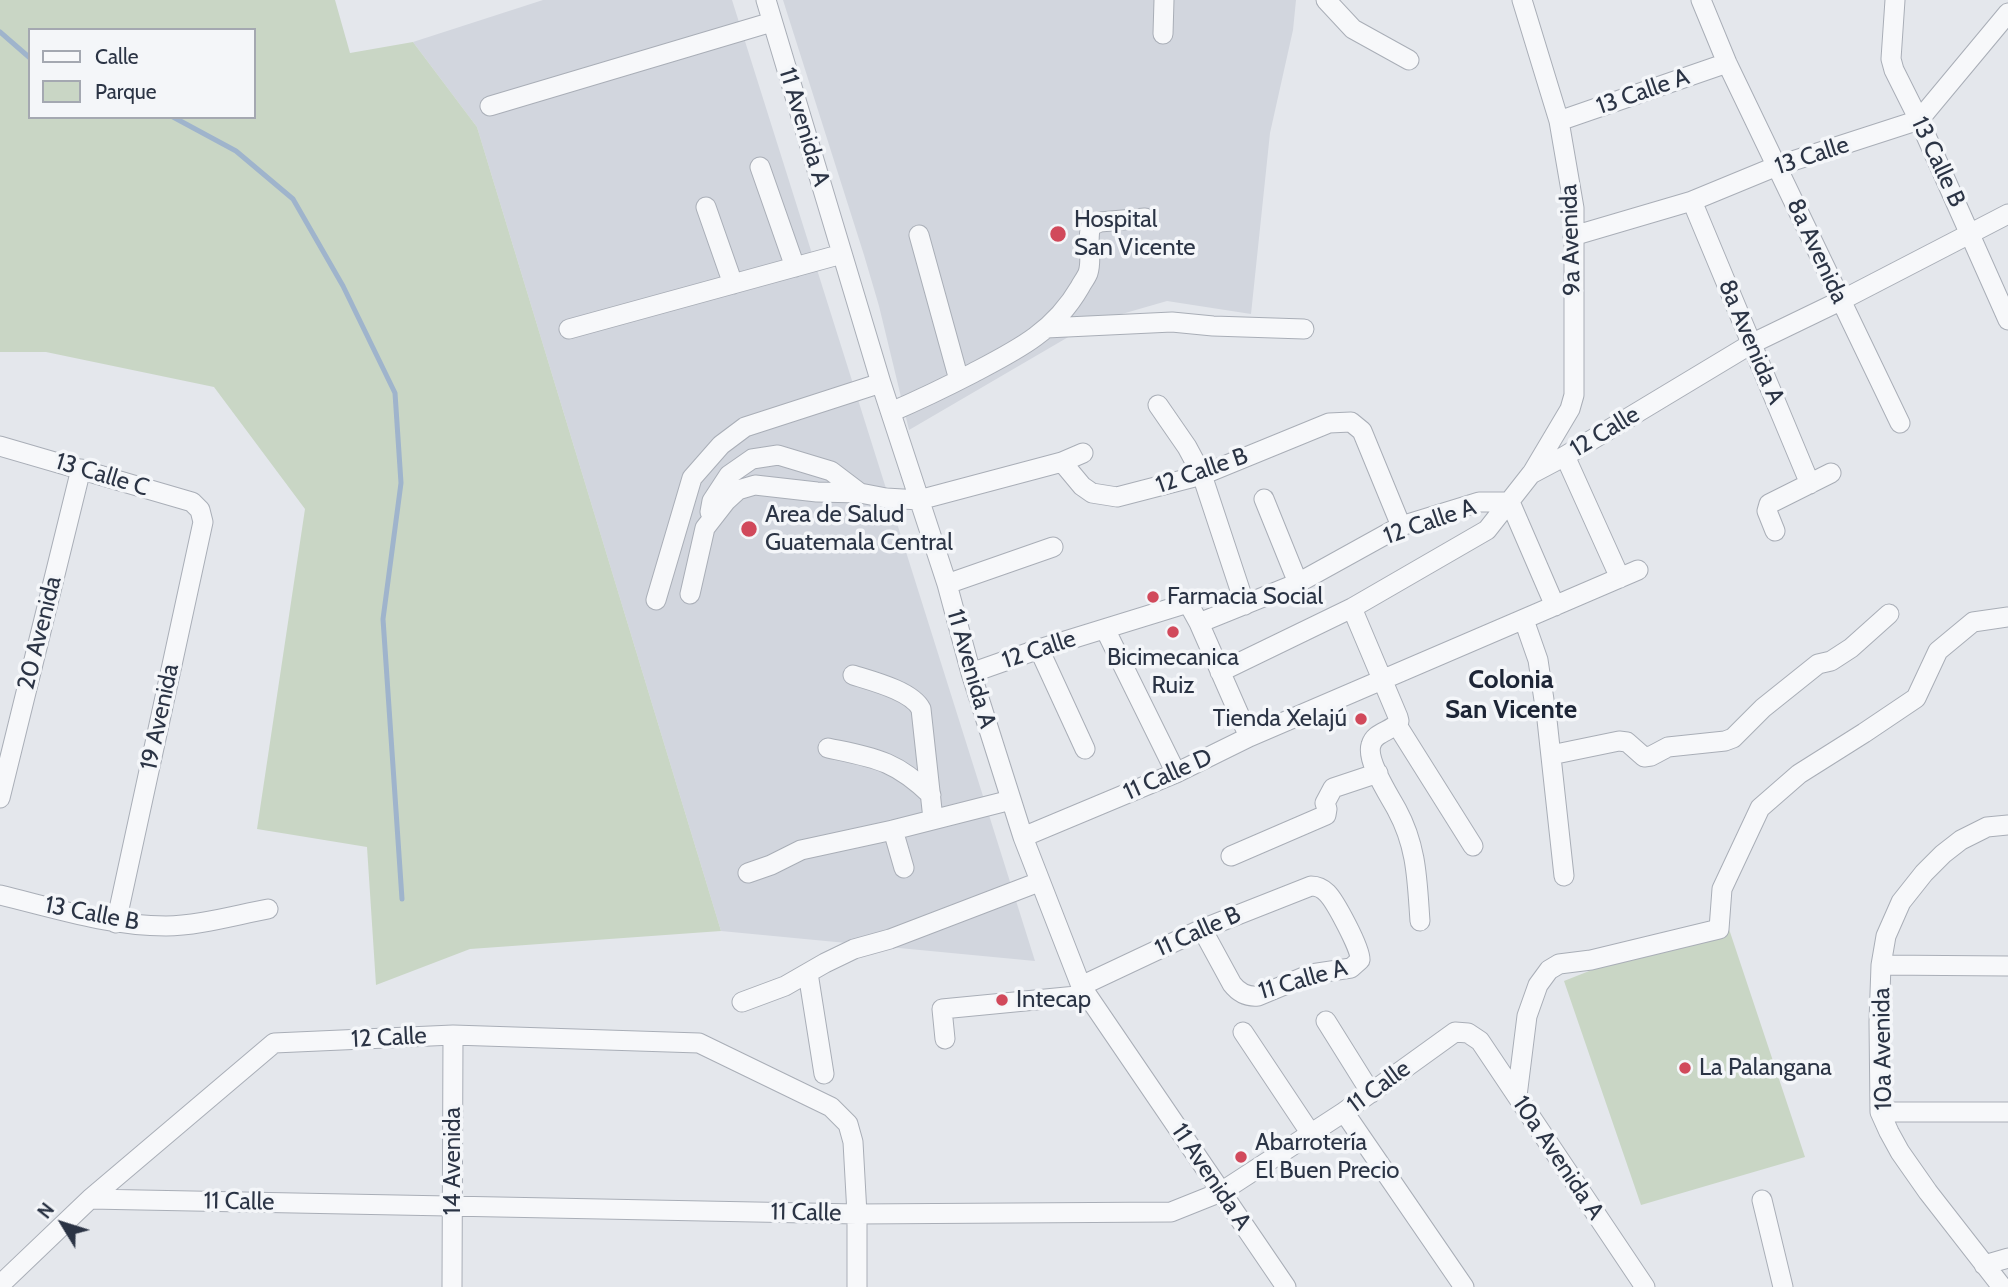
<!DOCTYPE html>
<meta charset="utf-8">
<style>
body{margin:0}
#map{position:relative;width:2008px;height:1287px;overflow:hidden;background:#e4e7ec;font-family:Cabin,sans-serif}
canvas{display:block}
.legend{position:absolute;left:28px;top:28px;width:228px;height:91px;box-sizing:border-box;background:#f4f6f9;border:2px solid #a4a8b1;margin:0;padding:9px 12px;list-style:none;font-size:21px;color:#2b3445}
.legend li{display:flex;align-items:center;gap:14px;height:35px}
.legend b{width:35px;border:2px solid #a4a8b1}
.north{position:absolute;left:28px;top:1189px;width:70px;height:70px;-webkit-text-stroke:5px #f4f6f9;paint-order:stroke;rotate:308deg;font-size:19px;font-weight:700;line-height:28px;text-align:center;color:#2b3445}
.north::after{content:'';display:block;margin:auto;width:24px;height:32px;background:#2b3445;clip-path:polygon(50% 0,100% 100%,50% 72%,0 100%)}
</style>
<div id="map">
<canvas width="2008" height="1287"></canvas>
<ul class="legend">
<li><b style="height:9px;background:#f7f8fa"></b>Calle</li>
<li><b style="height:19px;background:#c9d6c5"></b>Parque</li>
</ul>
<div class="north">N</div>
</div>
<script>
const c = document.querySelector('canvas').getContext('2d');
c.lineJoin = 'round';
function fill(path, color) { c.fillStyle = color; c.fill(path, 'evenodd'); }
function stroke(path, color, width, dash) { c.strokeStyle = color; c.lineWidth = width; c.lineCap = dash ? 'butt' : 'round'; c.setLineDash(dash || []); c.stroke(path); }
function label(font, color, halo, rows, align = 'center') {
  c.font = font + ' Cabin,sans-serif'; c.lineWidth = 7; c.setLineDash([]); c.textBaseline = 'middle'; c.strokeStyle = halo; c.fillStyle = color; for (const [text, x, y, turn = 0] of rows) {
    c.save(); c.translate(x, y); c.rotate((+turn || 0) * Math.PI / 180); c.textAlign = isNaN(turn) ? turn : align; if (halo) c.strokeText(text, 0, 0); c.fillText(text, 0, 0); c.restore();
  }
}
fill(new Path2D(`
 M543,0H732L1035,961L721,931L477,127L413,42Z
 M783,0H1296L1293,30L1270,133L1251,314L1167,301L1094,322L909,430L879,306L864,255Z`), '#d2d6de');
fill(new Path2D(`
 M0,0H335L350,53L413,42L477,127L721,931L470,949L376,985L367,847L257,829L305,509L214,387L46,352H0ZM30,30H254V117H30Z
 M1725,917L1805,1157L1641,1205L1564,981Z`), '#c9d6c5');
stroke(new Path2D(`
 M0,32L30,58
 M173,117L236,151L293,199L343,286L395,393L401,483L383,619L402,899`), '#9fb4cc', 5);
const minor = new Path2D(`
 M766,0L881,383L947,584L971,673L1023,837L1081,986L1286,1287
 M1326,0L1353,29L1409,60
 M1522,0L1559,121L1574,208V395L1570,409L1532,473
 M1701,0L1727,63L1900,423
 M1895,0L1891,59L1894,70L1919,120L2008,320
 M1163,34L1164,0
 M490,106L772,22
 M1559,121L1727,63
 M760,167L795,267
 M1692,201L1810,484
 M706,207L733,284
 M919,235L959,380
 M1573,236L1692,201L1777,166L1919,120L2008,13
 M1046,328L1172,322L1213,326L1304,329
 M569,329L842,254
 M1158,405L1187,447L1202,475L1245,605
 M891,412C919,400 946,387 973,373C1017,350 1054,332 1080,287C1082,283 1086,278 1088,273C1093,258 1086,240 1091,226L1100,222L1145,218
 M0,446L192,502L200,510L203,522L116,923
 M1565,456L1620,578
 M1062,462L1082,486L1092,493L1117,497L1202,475L1329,423L1351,422L1362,431L1401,526
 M1264,499L1298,583
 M710,512L712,501L729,475L752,459L778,455L831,471L860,493
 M1775,531L1767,511L1769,504L1831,473
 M947,584L1053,547
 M690,594L705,528L726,501L738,490L755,485L817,492L860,493L886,498L919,500L1062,462L1083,453
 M656,600L692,478L721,445L745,427L881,383
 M1352,608L1398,717L1399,721C1392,732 1375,731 1371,745C1366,761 1389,795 1397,810C1417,847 1417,880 1420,921
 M1524,620L1538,660L1547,720L1564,876
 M1199,623L1298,583L1401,526L1479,502H1510L1555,606
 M1105,629L1176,773
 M1039,649L1085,749
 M1220,672L1352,608L1487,530L1531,474L1565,456L1751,344L1840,301L2008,214
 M971,673L1039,649L1188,603L1199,623L1249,737
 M853,675C872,681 912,691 921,709L933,819
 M1397,725L1473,846
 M828,748C875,758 895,760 931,795
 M1551,755L1619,741L1627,742L1644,757L1651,756L1668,747L1725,741L1733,738L1763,708L1818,664L1831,661L1851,648L1889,614
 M0,798L81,469
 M893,830L904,868
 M1023,837L1176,773L1249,737L1638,570
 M1231,856L1326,815L1327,809L1325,803L1333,788L1378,773
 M748,873L771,865L801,850L893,830L1011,800
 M0,895C54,908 109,926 166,926C197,926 236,915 268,909
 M1881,965L2008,966
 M808,973L824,1074
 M1081,986L1202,929L1311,886C1318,886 1322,888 1327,893C1335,901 1361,949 1360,960L1351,968L1311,974L1258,996C1247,997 1239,993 1232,984L1202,929
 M742,1002L785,986L825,963L854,949L890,939L1039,882
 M1326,1021L1371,1093
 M1243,1032L1311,1134
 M945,1039L942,1009L1087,995
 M1517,1096L1527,1016L1538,985L1549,970L1559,964L1591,960L1719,929L1722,889L1760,808L1799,774L1864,733L1916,698L1938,651L1973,622L2008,617
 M1344,1112L1464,1287
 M1880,1112H2008
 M90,1199L857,1214L1171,1212L1221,1192L1344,1112L1455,1032L1468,1033L1480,1041L1645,1287
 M1762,1200L1783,1287
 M1984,1265L2008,1258
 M0,1285L90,1199L274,1043L453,1035L699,1043L831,1107L848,1124L853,1142L857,1214V1287
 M452,1287L453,1035
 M2002,1287L1928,1192L1900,1152L1889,1132L1880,1112L1879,1022L1881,965L1886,936L1901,902L1924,873L1943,854L1961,840L1987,827L2008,825`);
stroke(minor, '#a9aeb7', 21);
stroke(minor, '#f7f8fa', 19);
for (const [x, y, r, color] of [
 [1058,234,9,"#d1495b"],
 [749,529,9,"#d1495b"],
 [1153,597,7,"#d1495b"],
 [1173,632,7,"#d1495b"],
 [1361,719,7,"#d1495b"],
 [1002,1000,7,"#d1495b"],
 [1685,1068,7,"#d1495b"],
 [1241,1157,7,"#d1495b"]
]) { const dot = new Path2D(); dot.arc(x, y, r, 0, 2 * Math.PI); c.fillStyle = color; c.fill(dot); stroke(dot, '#f4f6f9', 2.5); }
label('24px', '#2b3445', '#f4f6f9', [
 ["13 Calle A",1643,92,-19],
 ["11 Avenida A",804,127,73],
 ["13 Calle",1812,156,-18],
 ["13 Calle B",1938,162,65],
 ["9a Avenida",1571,240,-92],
 ["8a Avenida",1817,251,65],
 ["8a Avenida A",1751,342,67],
 ["12 Calle",1605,432,-31],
 ["12 Calle B",1202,471,-19],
 ["13 Calle C",102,475,17],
 ["12 Calle A",1430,522,-19],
 ["20 Avenida",40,633,-76],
 ["12 Calle",1039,650,-18],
 ["11 Avenida A",971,669,74],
 ["19 Avenida",160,717,-78],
 ["11 Calle D",1168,775,-24],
 ["13 Calle B",92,914,11],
 ["11 Calle B",1198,932,-24],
 ["11 Calle A",1303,980,-16],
 ["12 Calle",389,1038,-3],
 ["10a Avenida",1883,1049,-91],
 ["11 Calle",1379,1087,-36],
 ["10a Avenida A",1558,1158,56],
 ["14 Avenida",453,1161,-90],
 ["11 Avenida A",1211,1177,56],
 ["11 Calle",239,1202,1],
 ["11 Calle",806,1213,1]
]);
label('24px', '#2b3445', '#f4f6f9', [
 ["Hospital",1074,220],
 ["San Vicente",1074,248],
 ["Area de Salud",765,515],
 ["Guatemala Central",765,543],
 ["Farmacia Social",1167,597],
 ["Bicimecanica",1173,658,"center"],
 ["Ruiz",1173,686,"center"],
 ["Tienda Xelajú",1347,719,"right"],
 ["Intecap",1016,1000],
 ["La Palangana",1699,1068],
 ["Abarrotería",1255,1143],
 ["El Buen Precio",1255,1171]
], 'left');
label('bold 26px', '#1d2536', '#f4f6f9', [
 ["Colonia",1511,680],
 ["San Vicente",1511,710]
]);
</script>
